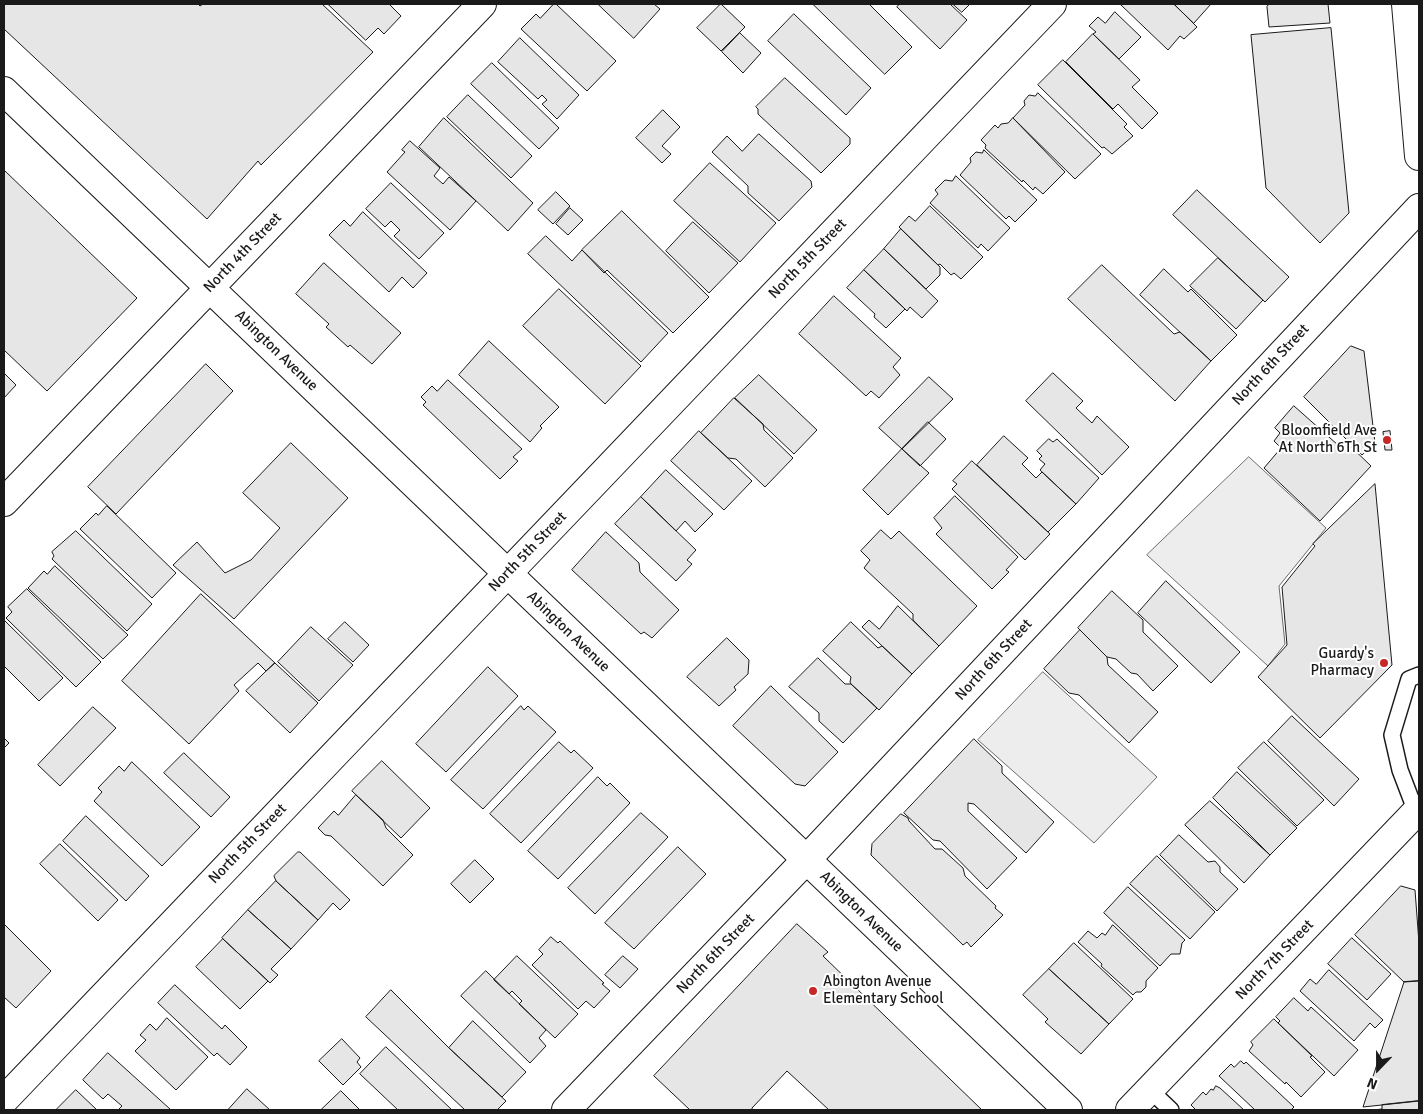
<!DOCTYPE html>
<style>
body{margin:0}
#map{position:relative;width:1423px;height:1114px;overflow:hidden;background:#fff;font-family:Signika,sans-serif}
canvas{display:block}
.frame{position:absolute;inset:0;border:5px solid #1a1a1a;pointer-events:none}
.north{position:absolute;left:1353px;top:1044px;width:50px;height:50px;-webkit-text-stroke:4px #fff;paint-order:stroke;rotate:202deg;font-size:14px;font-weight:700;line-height:20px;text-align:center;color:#1a1a1a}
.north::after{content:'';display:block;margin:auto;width:18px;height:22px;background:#1a1a1a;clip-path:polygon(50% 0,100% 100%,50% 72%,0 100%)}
</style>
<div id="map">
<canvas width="1423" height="1114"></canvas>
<div class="frame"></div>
<div class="north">N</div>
</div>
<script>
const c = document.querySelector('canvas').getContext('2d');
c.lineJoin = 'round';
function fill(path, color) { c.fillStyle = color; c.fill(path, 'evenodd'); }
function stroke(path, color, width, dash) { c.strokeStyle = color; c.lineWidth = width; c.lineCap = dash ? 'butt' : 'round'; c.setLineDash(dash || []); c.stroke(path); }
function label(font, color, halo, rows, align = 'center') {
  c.font = font + ' Signika,sans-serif'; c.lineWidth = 4; c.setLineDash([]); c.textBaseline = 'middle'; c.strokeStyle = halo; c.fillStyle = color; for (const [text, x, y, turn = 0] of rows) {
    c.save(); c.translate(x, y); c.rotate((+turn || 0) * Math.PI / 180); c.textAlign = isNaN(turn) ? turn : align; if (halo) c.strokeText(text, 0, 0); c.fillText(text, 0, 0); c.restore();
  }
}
const built = new Path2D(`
 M1249,457L1326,528L1279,586L1285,644L1268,666L1147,555Z
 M1043,672L1157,777L1094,843L978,740Z`);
fill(built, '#ededed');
stroke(built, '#6a6a6a', 1);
const building = new Path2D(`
 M4,4H198L200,6L203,4H322L373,52L261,165L258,161L207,219L4,29Z
 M328,4H389L401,16L384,34L378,28L366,40Z
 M554,4H556L616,61L587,91L521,29L536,14L540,18Z
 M598,4H654L660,9L634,38Z
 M721,4L745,27L721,51L697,28Z
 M813,4H869L912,47L885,74Z
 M900,4H950L967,20L940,49L897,7Z
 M953,4H970L962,12Z
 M1122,4H1174L1197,27L1184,39L1180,36L1168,50L1121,5Z
 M1174,4H1211L1194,23Z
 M1269,4H1328L1330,23L1269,27L1267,7Z
 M1115,12L1141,37L1119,59L1093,34L1096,32L1089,26L1098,17L1105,23Z
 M794,14L871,88L846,115L768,41Z
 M1331,28L1349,213L1320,243L1266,188L1251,35Z
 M740,33L761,53L743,73L722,52Z
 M1093,34L1140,80L1132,87L1158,113L1142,129L1118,104L1113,109L1066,62Z
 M520,38L579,95L557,119L542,104L547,100L542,95L538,99L498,62Z
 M1063,60L1127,124L1124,127L1133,136L1112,154L1104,147L1102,148L1038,85Z
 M492,63L559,128L539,149L471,84Z
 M785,78L850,138V144L821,173L758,114V109L756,107Z
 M1038,93L1101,154L1075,179L1013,118L1025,105L1024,101L1029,95L1035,96Z
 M468,95L532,156L511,178L447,117Z
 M663,110L680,127L662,146L671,154L662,163L636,138Z
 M444,118L533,203L508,231L419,147Z
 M1013,118L1065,172L1043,194L1035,187L1033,190L1023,180L1022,182L985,148L986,145L981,140L995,125L998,128L1001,124L1008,123Z
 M759,134L811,181L812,187L779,221L748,193V186L712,152L727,136L742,151Z
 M410,141L440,168L434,176L443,184L449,177L476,201L450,230L387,172L405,152L402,150Z
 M984,150L1037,200L1015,222L1009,216L1006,219L960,175L971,162L970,158L976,152L982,153Z
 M710,163L776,223L740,262L674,201Z
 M4,170L137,298L47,391L4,350Z
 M956,176L1010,228L988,251L981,244L978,248L930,203L938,194L935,190L945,180L952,181Z
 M391,183L444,233L419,259L394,236L400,230L391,221L385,227L366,209Z
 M1197,190L1289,277L1265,302L1173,215Z
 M556,192L570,206L553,224L538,210Z
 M930,206L983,257L961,279L954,273L951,275L940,264L938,265L899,227L909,216L915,221Z
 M570,208L583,220L568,235L556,224Z
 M622,211L709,297L673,333L607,270L604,273L582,250Z
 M363,212L427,273L413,288L402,277L389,292L329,235L344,220L350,226Z
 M693,222L738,263L709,293L666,251Z
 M901,229L940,267V275L926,289L884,249Z
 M546,236L572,261L582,250L668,333L641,362L528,254Z
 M884,249L938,301L922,318L910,307L907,311L905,309L864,270Z
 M1218,258L1263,300L1236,329L1190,286Z
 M324,263L401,333L372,364L350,345L348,347L326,327L329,324L296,294Z
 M1102,265L1174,334L1180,332L1211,361L1175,401L1068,299Z
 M1164,269L1188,292L1191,289L1237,335L1211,361L1140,295Z
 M864,270L905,309L886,328L874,317L875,314L847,288Z
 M559,289L641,366L605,404L523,326Z
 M834,296L901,358L893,367L900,375L879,398L871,391L866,396L799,334Z
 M489,341L559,407L540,426L542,428L530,442L459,375Z
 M1351,346L1364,351L1375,443L1362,455L1304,397Z
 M206,364L233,391L116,514L88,487Z
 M4,373L16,385L4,398Z
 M1053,373L1083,401L1076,408L1092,423L1097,416L1129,447L1102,475L1026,401Z
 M759,375L817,430L794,454L735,398Z
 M929,377L953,399L902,449L879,428Z
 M448,380L522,449L513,457L518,461L500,479L423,405L426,402L421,397L432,386L437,391Z
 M734,398L763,424L764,430L793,458L765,487L736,459L728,458L701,433Z
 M1294,406L1338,445L1344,440L1371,466L1320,521L1264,468L1281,448L1274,441L1280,433L1275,428Z
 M928,422L946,439L920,466L902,449Z
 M699,431L752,481L724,510L671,461Z
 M1390,431L1392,450H1385L1383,432Z
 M1004,436L1028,458L1022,464L1036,478L1042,472L1076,504L1048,532L977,465Z
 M1049,439L1053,442L1057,439L1099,478L1076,504L1040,470L1045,464L1039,459L1042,456L1037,451Z
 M291,443L348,498L234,619L173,565L197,542L225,573L251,560L280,528L243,493Z
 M902,449L929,473L888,515L863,490Z
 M972,461L1050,534L1025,560L952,489L957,484L953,481Z
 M666,470L713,514L695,532L685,521L676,531L641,497Z
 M1375,484L1392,665L1320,738L1258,677L1287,645L1282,587L1315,546L1313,544Z
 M955,496L1018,557L1006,570L1009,572L992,589L936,534L942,528L934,518Z
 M641,497L696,550L687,560L692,564L676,581L615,524Z
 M107,506L176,573L152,598L80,529L96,513L98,515Z
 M881,530L891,539L899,531L977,606L939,646L913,620V614L864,568L870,560L861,551Z
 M76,531L152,604L127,631L52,559L54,556L52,552Z
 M606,532L639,563L640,572L679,610L652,638L644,632L641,634L572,570Z
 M55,566L128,635L103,659L28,588L44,571L47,574Z
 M1166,581L1240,652L1211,683L1138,613Z
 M27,589L101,662L76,687L6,618L12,612L8,607Z
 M1112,591L1143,620V632L1178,666L1153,691L1137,674L1131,673L1116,659L1107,657L1078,628Z
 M201,594L275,663L266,671L258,663L234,685L239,691L189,744L122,681Z
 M898,606L939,646L912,674L862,627L869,620L879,629Z
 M4,620L63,678L39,701L4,666Z
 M345,622L369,645L353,662L328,639Z
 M851,622L878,648L882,646L912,674L879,710L851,684L850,682L851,677L823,651Z
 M311,627L353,665L319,701L278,662Z
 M1080,630L1107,657L1108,665L1158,712L1129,743L1079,695L1069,693L1044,669Z
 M727,638L749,660L748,674L734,687L736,690L719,706L687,677Z
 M818,658L845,684H851L877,708L843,743L819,721V713L789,687Z
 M275,663L318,703L290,733L246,691Z
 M488,667L518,696L446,772L416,744Z
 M771,686L838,752L805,786L795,784L733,726Z
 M521,706L524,710L528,706L556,732L483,809L451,780Z
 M93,707L116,728L60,786L38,765Z
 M1292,716L1359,779L1334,806L1268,741Z
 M4,738L9,743L4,748Z
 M974,739L1002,766V773L1054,822L1026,853L974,804L968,803V811L1017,858L987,889L940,841L933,840L904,813Z
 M559,742L571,753L574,750L593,768L521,843L490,814Z
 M1264,742L1324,800L1297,826L1238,768Z
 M184,753L230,797L211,817L164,773Z
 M382,761L430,808L401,838L352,791Z
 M132,762L200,827L162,866L94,801L102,792L98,788L119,766L124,771Z
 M1237,772L1297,828L1270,855L1213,798Z
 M598,777L607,786L610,783L630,803L558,879L528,851Z
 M356,795L383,820L386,828L413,855L383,886L331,836L325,835L318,828L334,811L338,815Z
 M1210,801L1270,855L1244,883L1185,825Z
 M641,813L668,837L595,914L568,888Z
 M901,814L908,818L909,821L935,849H942L963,868L965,876L996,906L995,908L1003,915L971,947L967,942L963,945L871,855L872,844Z
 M86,816L149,876L126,901L63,841Z
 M1179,835L1208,862L1215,861L1220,867V872L1238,889L1217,911L1160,855Z
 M60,844L118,900L98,921L40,864Z
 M678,847L706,874L634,949L605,923Z
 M298,852H300L350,900L340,910L333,903L318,920L276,881L274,876Z
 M1157,856L1215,912L1190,939L1130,884Z
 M475,860L494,879L470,903L451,884Z
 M276,881L318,920L291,949L248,910Z
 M1401,886L1415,890L1419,943V981L1404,982L1355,935Z
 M1128,887L1185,940L1182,943L1180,954H1171L1160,966L1104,913Z
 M248,910L291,949L271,969L278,975L270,983L222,938Z
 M4,924L51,971L16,1008L4,997Z
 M797,924L828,952L823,956L982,1110H829L787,1071L752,1108V1110H690L654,1076Z
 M1113,925L1158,968L1146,981V987L1141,992H1136L1133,995L1101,966L1102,964L1078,942L1088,931L1097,938L1102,933L1105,935Z
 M551,937L558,943L560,941L604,983L602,984L610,991L594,1008L586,1001L578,1009L532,965L543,954L539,950Z
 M1352,938L1391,974L1367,1000L1328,964Z
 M223,939L268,981L240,1009L196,967Z
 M1074,943L1133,999L1109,1024L1049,969Z
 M517,956L578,1014L555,1038L519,1004L522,1001L512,991L509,994L494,980Z
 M623,956L638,969L620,988L605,975Z
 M1049,969L1109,1024L1081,1054L1045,1022L1048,1019L1023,995Z
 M1329,970L1383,1020L1375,1028L1370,1023L1354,1041L1300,991L1310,979L1316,984Z
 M486,971L546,1030L539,1038L546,1046L530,1063L461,996Z
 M1419,981V1101L1363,1107L1404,982Z
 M175,985L222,1029L225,1025L247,1047L230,1065L217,1053L214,1056L158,1003Z
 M391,990L449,1048L506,1101L497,1110H465L366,1017Z
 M1294,998L1308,1011L1311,1007L1358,1050L1334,1076L1278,1023L1280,1021L1276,1017Z
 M167,1018L208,1057L176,1090L135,1051L146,1040L140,1035L150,1024L156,1030Z
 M1274,1019L1312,1056L1310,1057L1325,1072L1301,1097L1286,1082L1285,1084L1249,1051L1253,1045L1251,1042Z
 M473,1021L526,1072L502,1097L449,1048Z
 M342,1039L360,1058L357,1062L361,1067L343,1085L319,1061Z
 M386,1047L452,1110H398L360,1074Z
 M108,1053L170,1109L168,1110H118L122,1106L108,1094L103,1099L85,1082L83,1080Z
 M1241,1061L1244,1064L1246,1062L1294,1107L1291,1110H1255L1219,1076L1231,1064L1234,1067Z
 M1216,1086L1220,1088L1244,1110H1196L1191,1105L1203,1092L1206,1095L1211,1089L1213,1090Z
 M247,1089L270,1110H228Z
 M76,1090L97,1110H56Z
 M341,1091L360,1110H321Z
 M1419,1101V1110H1373L1382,1109V1105Z`);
fill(building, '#e6e6e6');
stroke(building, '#1a1a1a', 1);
const lane = new Path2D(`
 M1416,812L1400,770L1392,735L1409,679L1419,675
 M1150,1090L1171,1110`);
const street = new Path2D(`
 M4,91L1068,1110
 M4,502L482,4
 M4,1100L1052,4
 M1130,1110L1419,809`);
const secondary = new Path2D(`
 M566,1110L806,860L1419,208`);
const primary = new Path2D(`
 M1406,4L1419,156`);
stroke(lane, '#1a1a1a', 18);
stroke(street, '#1a1a1a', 30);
stroke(secondary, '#1a1a1a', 30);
stroke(primary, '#1a1a1a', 30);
stroke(lane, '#fff', 15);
stroke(street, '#fff', 28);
stroke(secondary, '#fff', 28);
stroke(primary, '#fff', 28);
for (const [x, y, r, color] of [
 [1387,440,5,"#c62828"],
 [1384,663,5,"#c62828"],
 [813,991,5,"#c62828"]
]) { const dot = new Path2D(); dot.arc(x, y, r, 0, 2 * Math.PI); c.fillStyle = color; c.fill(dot); stroke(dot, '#fff', 2); }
label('15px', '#1a1a1a', '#fff', [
 ["North 4th Street",243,253,-46],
 ["North 5th Street",808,259,-46],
 ["Abington Avenue",276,351,44],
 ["North 6th Street",1271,365,-47],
 ["North 5th Street",528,552,-46],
 ["Abington Avenue",568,632,44],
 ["North 6th Street",994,660,-47],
 ["North 5th Street",248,844,-46],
 ["Abington Avenue",861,912,44],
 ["North 6th Street",716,954,-46],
 ["North 7th Street",1275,960,-46]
]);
label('15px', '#1a1a1a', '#fff', [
 ["Bloomfield Ave",1377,431],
 ["At North 6Th St",1377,448],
 ["Guardy's",1374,654],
 ["Pharmacy",1374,671],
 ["Abington Avenue",823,982,"left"],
 ["Elementary School",823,999,"left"]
], 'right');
</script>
